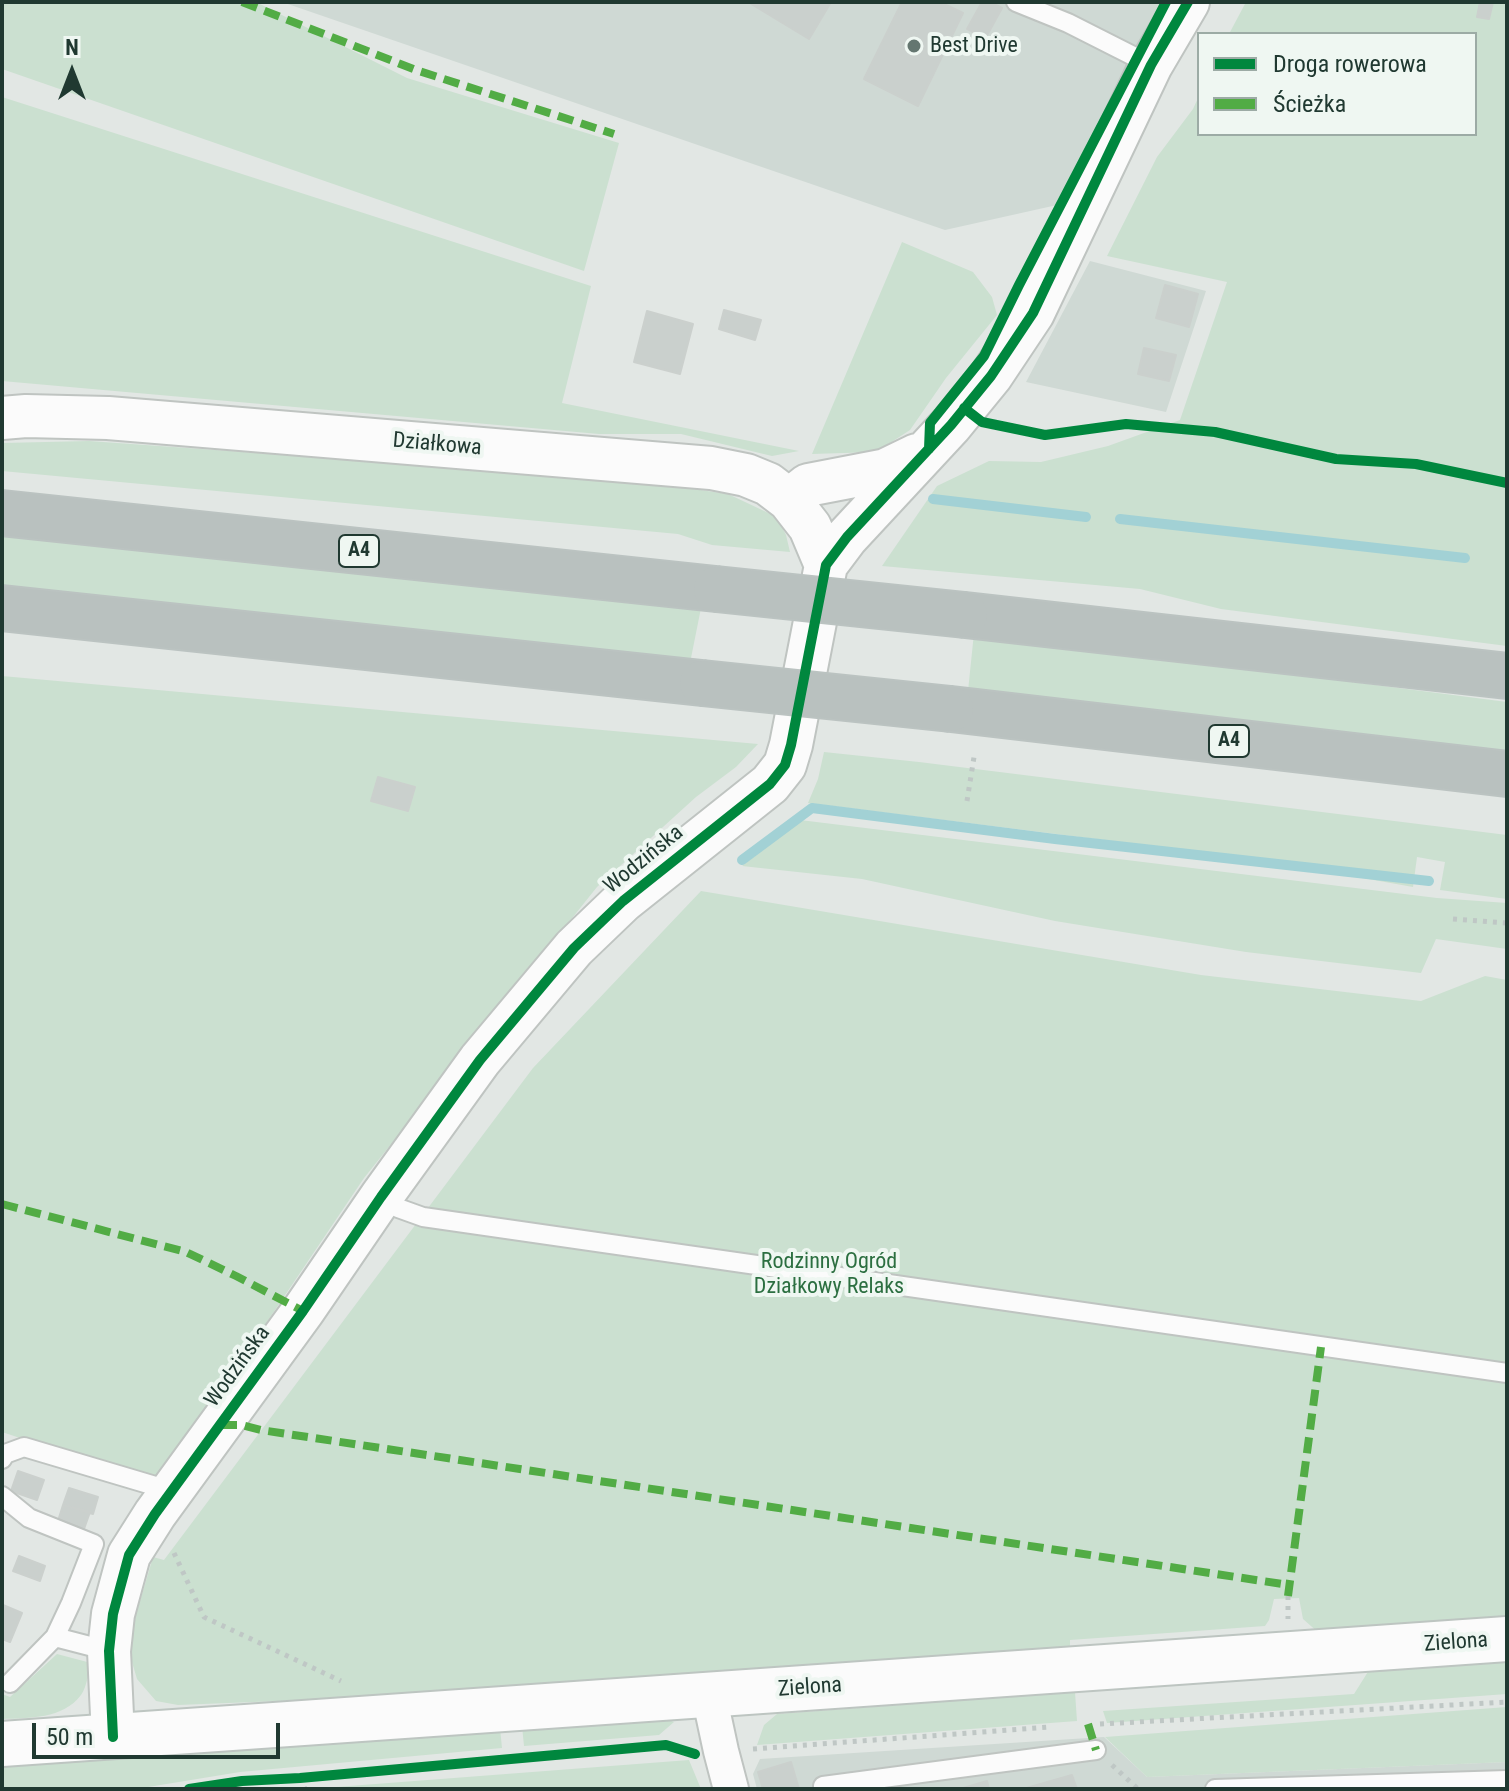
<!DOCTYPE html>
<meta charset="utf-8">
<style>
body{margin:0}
#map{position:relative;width:1509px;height:1791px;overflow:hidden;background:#e2e7e4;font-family:"Roboto Condensed",sans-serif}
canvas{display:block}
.frame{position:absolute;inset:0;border:4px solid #203931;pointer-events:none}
.legend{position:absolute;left:1197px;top:32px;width:280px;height:104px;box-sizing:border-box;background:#eff7f2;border:2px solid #9caba5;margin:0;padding:10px 14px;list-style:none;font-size:24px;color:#203931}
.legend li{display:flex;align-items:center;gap:16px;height:40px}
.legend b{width:40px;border:2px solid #9caba5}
.north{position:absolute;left:32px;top:32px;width:80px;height:80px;-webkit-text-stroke:6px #eff7f2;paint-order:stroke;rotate:0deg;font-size:22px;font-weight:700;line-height:32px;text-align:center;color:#203931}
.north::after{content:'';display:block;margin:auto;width:28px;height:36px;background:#203931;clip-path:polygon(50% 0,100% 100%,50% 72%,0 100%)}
.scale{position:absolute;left:32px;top:1723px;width:248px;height:36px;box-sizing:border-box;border:4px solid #203931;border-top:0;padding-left:10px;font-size:24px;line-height:28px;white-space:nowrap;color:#203931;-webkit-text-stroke:6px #eff7f2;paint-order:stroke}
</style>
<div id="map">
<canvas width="1509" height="1791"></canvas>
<div class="frame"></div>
<ul class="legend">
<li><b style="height:10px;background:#00873e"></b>Droga rowerowa</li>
<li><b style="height:10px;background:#52ac45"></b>Ścieżka</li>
</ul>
<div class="north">N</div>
<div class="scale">50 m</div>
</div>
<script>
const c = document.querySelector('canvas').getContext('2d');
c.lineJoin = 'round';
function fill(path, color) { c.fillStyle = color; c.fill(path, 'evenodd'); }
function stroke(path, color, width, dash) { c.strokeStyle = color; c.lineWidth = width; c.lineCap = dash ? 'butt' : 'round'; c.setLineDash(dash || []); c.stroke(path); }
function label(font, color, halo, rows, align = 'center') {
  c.font = font + ' "Roboto Condensed",sans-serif'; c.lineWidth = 8; c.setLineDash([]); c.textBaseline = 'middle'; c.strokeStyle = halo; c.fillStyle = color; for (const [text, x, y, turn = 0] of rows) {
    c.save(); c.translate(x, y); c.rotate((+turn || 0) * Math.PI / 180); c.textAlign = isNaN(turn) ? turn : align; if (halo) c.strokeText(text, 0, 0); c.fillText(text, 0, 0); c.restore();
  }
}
fill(new Path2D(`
 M282,2H1175L1066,203L945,230Z
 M1090,261L1206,291L1166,412L1026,382Z
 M1104,1737L1147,1777L1507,1762V1789H757L753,1774L760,1759Z`), '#cfd9d4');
fill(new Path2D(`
 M2,2H256L407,78L619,143L584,271L2,69Z
 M1246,2H1507V646L1221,609L1140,589L882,566L937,486L989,461L1041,462L1108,446L1180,420L1227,282L1107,256L1157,157L1193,109L1199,96V134H1475V34H1229Z
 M2,97L591,286L562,403L799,451L772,456L681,434H599L2,381Z
 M902,242L973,272L992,297L997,315L946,378L910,430L876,452L812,454Z
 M89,441L624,479L728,494L777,517L786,535L790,552L712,545L678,534L2,471V443Z
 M2,528L702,603L690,663L2,591Z
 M974,633L1507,702V759L968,691Z
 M2,676L758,744L736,767L696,797L597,887L364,1178L238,1365L152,1482L2,1432Z
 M824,752L919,762L1507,835V899L1440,890L1445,862L1417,857L1413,887L1256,859L808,803L818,779Z
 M800,820L1437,898L1507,903V949L1436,939L1421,973L1246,952L1055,921L862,879L742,866Z
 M701,891L1201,975L1421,1001L1485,976L1507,980V1622L1320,1634L1303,1619L1299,1598L1274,1599L1269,1620L1265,1626L1070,1640V1650L556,1690L178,1705L156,1701L137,1679L127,1645L153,1557L164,1560L533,1068Z
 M57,1654L91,1663C88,1673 87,1687 81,1695C63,1719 29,1718 2,1719V1694L10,1697Z
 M1507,1660V1694L1107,1723L1103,1711L1354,1694L1371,1667Z
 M1075,1692L1077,1721L757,1745L764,1725L777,1714Z
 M1507,1707V1762L1147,1777L1105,1737Z
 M664,1718L674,1722L659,1735L524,1746L522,1726Z
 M500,1728L502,1748L240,1772L136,1789H2V1764Z
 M689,1760L701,1789H310Z`), '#cbe0d0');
stroke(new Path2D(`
 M933,499L1086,517
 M1120,519L1465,558
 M742,860L812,808L1055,839L1429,881`), '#a2d1d5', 10);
const building = new Path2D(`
 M748,2H831L809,39Z
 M902,2H940L963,13L918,106L864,79Z
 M982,2H990L1002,8L985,39L967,29Z
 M1480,2H1493L1489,19L1477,17Z
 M1165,285L1198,294L1189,327L1156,318Z
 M724,310L761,320L755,340L719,329Z
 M647,311L693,324L680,374L634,362Z
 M1144,348L1176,355L1169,381L1138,374Z
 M378,777L415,787L408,811L371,801Z
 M18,1471L44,1480L37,1500L11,1491Z
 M69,1488L98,1497L93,1514L63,1505Z
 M63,1505L90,1512L84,1529L58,1521Z
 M19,1556L45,1566L40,1581L13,1571Z
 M3,1605L22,1613L10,1642L2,1639Z
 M791,1762L799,1789H763L758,1772Z
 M1072,1775L1077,1789H1023Z
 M987,1781L989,1789H960Z`);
fill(building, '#cad0cd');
stroke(building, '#cbd0cd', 2);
const service = new Path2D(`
 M1016,2L1068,23L1151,65
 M381,1197L398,1208L423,1217L1507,1373
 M2,1459L5,1454L24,1447L172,1491
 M2,1496L29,1518L94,1544L71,1603L55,1637L10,1683
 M55,1637L109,1651
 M824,1789L823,1786L1096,1750
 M1215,1789L1507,1780`);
const minor = new Path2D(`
 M709,1695L721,1751L731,1789`);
const tertiary = new Path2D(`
 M2,418L26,416L108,418L711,468L746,475L768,484L789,500L810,527L826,565
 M789,500L808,485L886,470L917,455
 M113,1737L109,1651L113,1614L129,1555L155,1514L303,1311L381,1197L480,1060L574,948L623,901L770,784L785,765L791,745L826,565L847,537L951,425L991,376L1033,313L1151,65L1188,2`);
const secondary = new Path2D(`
 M2,1744L1507,1639`);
const motorway = new Path2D(`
 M2,513L716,589
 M2,608L702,683
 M965,615L1507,676
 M951,709L1507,774`);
stroke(service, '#bfc4c1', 22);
stroke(minor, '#bfc4c1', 38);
stroke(tertiary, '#bfc4c1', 46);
stroke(secondary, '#bdc5c1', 48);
stroke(motorway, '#bbc3c1', 48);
stroke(new Path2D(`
 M967,801L974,757
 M1453,919L1507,923
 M174,1553L204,1617L341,1681
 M1288,1596V1619
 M1100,1724L1507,1702
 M753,1749L1050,1727
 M1112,1765L1138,1789
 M300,1778L305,1789
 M257,1780L258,1789`), '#bfc7c5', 5, [4, 6]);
stroke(service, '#fbfbfb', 18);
stroke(minor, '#fbfbfb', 34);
stroke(tertiary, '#fbfbfb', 42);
stroke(secondary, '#fbfbfb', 44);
stroke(motorway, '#b9c1bf', 44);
const motorwayBridge = new Path2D(`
 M716,589L965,615
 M702,683L951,709`);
stroke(motorwayBridge, '#bbc3c1', 48, []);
stroke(motorwayBridge, '#b9c1bf', 44);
stroke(new Path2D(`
 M242,2L416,70L614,134
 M2,1204L186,1252L236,1276L303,1311
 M221,1425H242L261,1430L1289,1585
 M1288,1596L1321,1347
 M1088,1724L1096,1750`), '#52ac45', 8, [16, 8]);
stroke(new Path2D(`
 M964,408L982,422L1045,435L1126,424L1215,432L1336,459L1416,464L1507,483
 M929,449L930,423L984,356L1019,285L1166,2
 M113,1737L109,1651L113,1614L129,1555L155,1514L303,1311L381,1197L480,1060L574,948L623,901L770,784L785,765L791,745L826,565L847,537L951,425L991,376L1033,313L1151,65L1188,2
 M189,1789L242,1781L300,1778L666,1745L695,1754`), '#00873e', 10);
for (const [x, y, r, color] of [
 [914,46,8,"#647670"]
]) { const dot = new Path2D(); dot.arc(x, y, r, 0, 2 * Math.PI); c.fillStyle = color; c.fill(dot); stroke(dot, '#eff7f2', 3); }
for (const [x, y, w] of [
 [359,551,40],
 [1229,741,40]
]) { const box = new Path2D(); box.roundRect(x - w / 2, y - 16, w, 32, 6); c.fillStyle = '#eff7f2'; c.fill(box); stroke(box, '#203931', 2); }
label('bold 20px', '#203931', null, [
 ["A4",359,551],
 ["A4",1229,741]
]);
label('22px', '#203931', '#eff7f2', [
 ["Best Drive",930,46]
], 'left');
label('22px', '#203931', '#eff7f2', [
 ["Działkowa",437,445,5],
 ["Wodzińska",644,860,-39],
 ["Wodzińska",238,1367,-54],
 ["Zielona",1456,1643,-4],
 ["Zielona",810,1688,-4]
]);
label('22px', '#2c6f41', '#eff7f2', [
 ["Rodzinny Ogród",829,1262],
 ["Działkowy Relaks",829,1287]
]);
</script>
